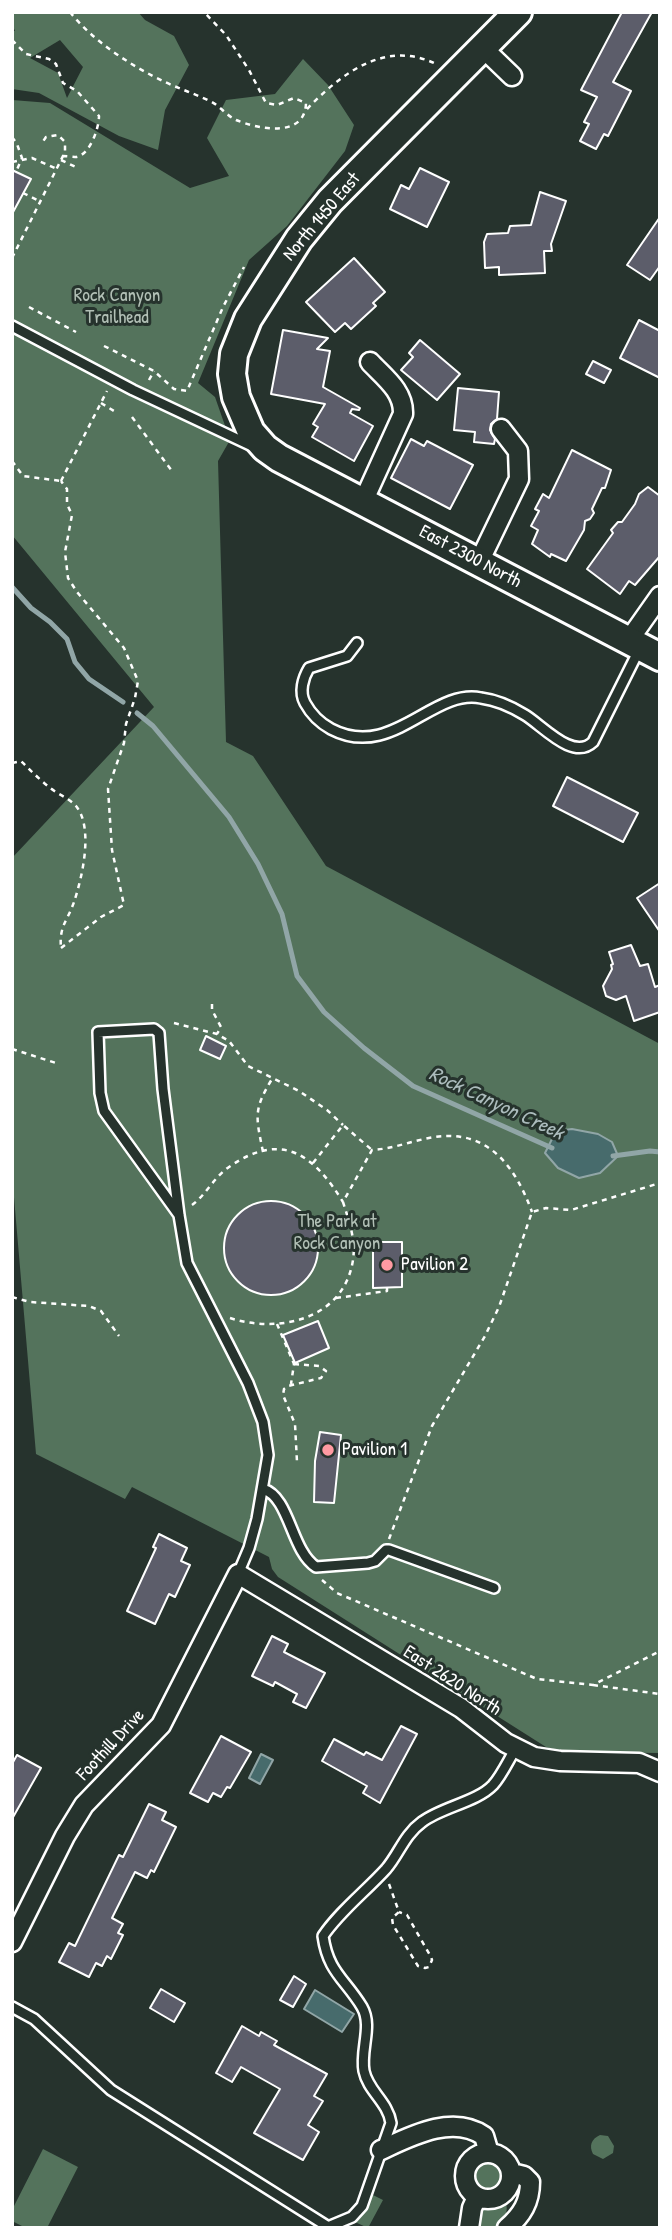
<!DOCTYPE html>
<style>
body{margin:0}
#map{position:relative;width:672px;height:2240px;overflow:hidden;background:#26332d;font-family:"Patrick Hand",sans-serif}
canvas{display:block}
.frame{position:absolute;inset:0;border:14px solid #fff;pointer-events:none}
</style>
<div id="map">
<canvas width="672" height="2240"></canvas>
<div class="frame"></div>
</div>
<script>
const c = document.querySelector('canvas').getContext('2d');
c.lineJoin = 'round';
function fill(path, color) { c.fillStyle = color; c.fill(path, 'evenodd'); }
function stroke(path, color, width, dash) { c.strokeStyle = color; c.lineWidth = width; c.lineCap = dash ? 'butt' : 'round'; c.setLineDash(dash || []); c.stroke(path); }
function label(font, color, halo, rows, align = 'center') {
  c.font = font + ' "Patrick Hand",sans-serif'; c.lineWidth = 6; c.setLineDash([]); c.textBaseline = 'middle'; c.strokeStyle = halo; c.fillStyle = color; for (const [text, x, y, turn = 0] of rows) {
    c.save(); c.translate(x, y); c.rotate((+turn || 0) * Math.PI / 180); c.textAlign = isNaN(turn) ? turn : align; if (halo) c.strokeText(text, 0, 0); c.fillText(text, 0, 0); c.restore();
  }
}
fill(new Path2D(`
 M12,12H138L145,20L174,36L189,65L165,110L158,150L119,136L39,93L12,89V31H15L12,24ZM60,40L83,67L67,98L58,73L30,58Z
 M303,59L328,85L354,125L345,151L287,226L249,260L198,383L215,397L230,440L218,461L226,742L253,756L326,866L660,1044V1753L564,1752L546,1747L278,1577L272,1569L269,1557L132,1487L125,1499L36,1454L12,1174V858L154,707L12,535V100L50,103L190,188L229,176L207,138L226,100L275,94Z
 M600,2135L608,2136L614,2146L613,2153L603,2159L593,2154C589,2146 591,2139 600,2135Z
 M43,2149L78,2167L47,2228H26L12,2221V2210Z
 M485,2157C515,2159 515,2185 489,2195L476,2192L468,2175L473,2163Z
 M371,2194L383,2200L368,2228L355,2222Z
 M502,2195C511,2209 506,2216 498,2228H477L480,2204Z`), '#54735c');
const water = new Path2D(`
 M572,1129L598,1134L612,1142L618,1156L600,1173L579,1178L558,1168L545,1153L556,1131Z
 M261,1754L273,1760L260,1784L249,1778Z
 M315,1990L354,2014L342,2032L304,2009Z`);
fill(water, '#476b6c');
stroke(water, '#91a6a7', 2);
stroke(new Path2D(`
 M12,587L31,608L50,622L67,639L75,662L89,679L123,702
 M137,713L153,726L229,817L258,864L282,914L297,976L324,1012L364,1048L413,1086L552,1148
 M613,1156L650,1151L660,1152`), '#91a6a7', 5);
const building = new Path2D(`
 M622,12H652L613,82L631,91L608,136L604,134L596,149L580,141L589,124L584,122L597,97L581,90Z
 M420,168L449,182L427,227L390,209L401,185L409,189Z
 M12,170L31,179L12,214Z
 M540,192L566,201L551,244L552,251H544L545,273L499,275V267L485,268L484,242L487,234L508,233L510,226L531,225Z
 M660,217V266L650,280L627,265Z
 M354,258L385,292L373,303L376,306L351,329L345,323L335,332L306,302Z
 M639,320L660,331V378L620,358Z
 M283,330L328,338L317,349L330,351L323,387L360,408L359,410L352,409L350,413L373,426L354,461L312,437L318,427L313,424L325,404L271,394Z
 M420,340L460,374L437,400L401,370L413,357L409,353Z
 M593,361L611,370L604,383L586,374Z
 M458,388L499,392L497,419L491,424L490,430L495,439L494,444L474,442L475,432L454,430Z
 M411,439L424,446L427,441L473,465L450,509L391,478Z
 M572,450L611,470L605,488H602L592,509L594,513L590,519L585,521L584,530L566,561L551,554L550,557L532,544L538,530L531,526L539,511L535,509L543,494L549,498Z
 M648,487L660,496V556L635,585L629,581L620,594L587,569L613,533L611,530L618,522H622L635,504L639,494Z
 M567,777L638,813L623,842L553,806Z
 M660,883V932L637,898Z
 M631,945L640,966L648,964L655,987L660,985V1012L634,1021L626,996L616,1000L606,996L603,986L612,969L611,965L613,964L609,952Z
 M206,1036L226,1046L220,1059L200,1050Z
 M224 1248a47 47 0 1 1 94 0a47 47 0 1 1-94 0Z
 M373,1242H402V1287L373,1288Z
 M318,1321L329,1348L295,1363L283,1335Z
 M320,1432L341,1435L334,1503L314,1502L315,1461Z
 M159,1534L187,1548L181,1561L190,1565L175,1597L169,1594L155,1624L127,1611L156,1548L153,1547Z
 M272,1636L288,1644L284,1652L325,1673L306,1708L293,1702L297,1694L275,1682L273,1686L252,1676Z
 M401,1726L417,1734L380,1803L363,1793L367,1786L322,1761L334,1739L364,1755L366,1752L382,1760Z
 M221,1736L251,1752L230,1788L227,1787L221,1797L213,1793L208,1802L190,1793Z
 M17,1755L41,1768L12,1819V1764Z
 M149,1804L166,1812L162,1820L176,1827L154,1872L151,1870L147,1878L135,1872L112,1918L123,1924L118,1933L123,1935L111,1959L107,1956L102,1966L96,1963L89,1977L59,1962L69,1943L75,1946L119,1855L123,1857Z
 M294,1976L306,1984L293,2007L280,2000Z
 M161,1989L185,2003L174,2022L150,2008Z
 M242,2026L259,2036L261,2032L277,2041L274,2045L327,2074L314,2096L323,2101L308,2125L319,2132L303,2160L254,2133L280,2089L241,2067L232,2082L216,2073Z`);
fill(building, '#5c5d6a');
stroke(building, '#fff', 2);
const lane = new Path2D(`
 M12,326L133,390L252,446
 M357,643L347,656L309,668C303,678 299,692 305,703C311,714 320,723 331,729C392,761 432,688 481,698C497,700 512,707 525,715C543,726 573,761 593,742L640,648
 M179,1215L104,1111L100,1093L98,1032L154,1029L159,1033L163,1089L179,1215L187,1263L248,1383L263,1422L268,1455L257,1519L249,1548L238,1574
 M263,1489C290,1497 291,1551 316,1567L368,1563L375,1561L386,1550H389L494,1588
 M12,2007L34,2019L111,2090L330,2228
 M328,2227L352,2217L362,2206L391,2123C388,2102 368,2091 364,2071C360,2050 373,2026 362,2007C345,1979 328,1972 323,1936C340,1911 365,1892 386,1869C399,1854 404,1835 422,1822C442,1807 477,1802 493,1785C502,1775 509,1759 516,1748`);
const street = new Path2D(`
 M483,48L512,76
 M363,502L403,414C404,391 384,377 370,362
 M479,562L519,479L518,451L501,429
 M629,640L660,596
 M12,1942L65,1836L84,1805L161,1725L238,1574L461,1708L506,1743L534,1757L560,1761L639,1763L660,1772
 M381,2150C411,2136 453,2114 484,2136L489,2153
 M465 2176a23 23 0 1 1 46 0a23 23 0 1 1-46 0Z
 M469,2228L472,2208L477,2197
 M507,2228C522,2215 530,2202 530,2182L524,2176L512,2173`);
const secondary = new Path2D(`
 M518,12L330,201L299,239L248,319L234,354L232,374L236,397L251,432L265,448L279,458L660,657`);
stroke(lane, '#fff', 14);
stroke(street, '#fff', 23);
stroke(secondary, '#fff', 32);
stroke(new Path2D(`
 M70,12C93,41 131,66 165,82C180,89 195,94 210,101C220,106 226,115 236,120C258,129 305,139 306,103L294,98L277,105L266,103L249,70L226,35L204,12
 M12,40L26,54L49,59L56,64L63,83L77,91L99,116C99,128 90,155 76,157C75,157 65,156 63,156
 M307,109C341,74 385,39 436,64
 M12,137L17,144L22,158L16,172
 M61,160L78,168
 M12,162L32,158L57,169
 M23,193L39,201
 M12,258L65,152V142L58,135L46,137L42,143
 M29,307L76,332
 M104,346L154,371L174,389L187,391L223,307L244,267
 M149,380L154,371
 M101,403L114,411
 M132,417L172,471
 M12,461L23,476L61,481
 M61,481L107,391
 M12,763L21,761C30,770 39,779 49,787C57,794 69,798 76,806C94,828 82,878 74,902C67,922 59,926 61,948
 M61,948L101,917L124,905L112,850L108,789L124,743L126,724L135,698L138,681L124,648L77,592L68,578L65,552L72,515L67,504V489L61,481
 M212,1004V1010L221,1027L217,1034
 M174,1023L217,1034L229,1041L248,1066L299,1091L327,1110L343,1125
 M12,1049L56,1063
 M263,1152C256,1117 253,1110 272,1079
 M313,1163L343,1125L372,1150
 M192,1205C206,1195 214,1177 229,1167C282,1130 314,1155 343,1202
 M12,1297L30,1302L89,1306L101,1311L119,1336
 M336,1298L387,1291V1288
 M230,1318C280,1334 344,1319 353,1260C356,1240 349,1221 343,1202L372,1150C393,1149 414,1140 435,1137C489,1129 516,1168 532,1212
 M277,1324L294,1364L291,1384
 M294,1364L319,1366L326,1371L321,1378L288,1386L284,1389L283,1395L295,1424L297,1462
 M389,1539L432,1426L485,1336L499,1307L532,1212L546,1208L571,1210L660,1183
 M322,1580L337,1593L537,1679L593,1685L660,1651
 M593,1685L660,1694
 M389,1884L399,1912L392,1918L393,1925L418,1966L425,1968L429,1967L432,1960L431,1957L407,1915L399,1912`), '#fff', 2.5, [5, 5]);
stroke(lane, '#26332d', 9);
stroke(street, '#26332d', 18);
stroke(secondary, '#26332d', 26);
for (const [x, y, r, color] of [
 [387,1265,7,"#ff9aa2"],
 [328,1450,7,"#ff9aa2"]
]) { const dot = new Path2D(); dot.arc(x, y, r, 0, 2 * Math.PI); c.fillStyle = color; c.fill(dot); stroke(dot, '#26332d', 2.5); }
label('19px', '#fff', '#26332d', [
 ["North 1450 East",322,217,-50],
 ["East 2300 North",470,557,28],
 ["East 2620 North",452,1681,33],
 ["Foothill Drive",111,1745,-47]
]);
label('19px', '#b2c0b6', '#26332d', [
 ["Rock Canyon",117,296],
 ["Trailhead",117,318],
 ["The Park at",337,1222],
 ["Rock Canyon",337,1244]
]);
label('19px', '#fff', '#26332d', [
 ["Pavilion 2",401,1265],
 ["Pavilion 1",342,1450]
], 'left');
label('italic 21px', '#acbcbd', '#26332d', [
 ["Rock Canyon Creek",496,1104,25]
]);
</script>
